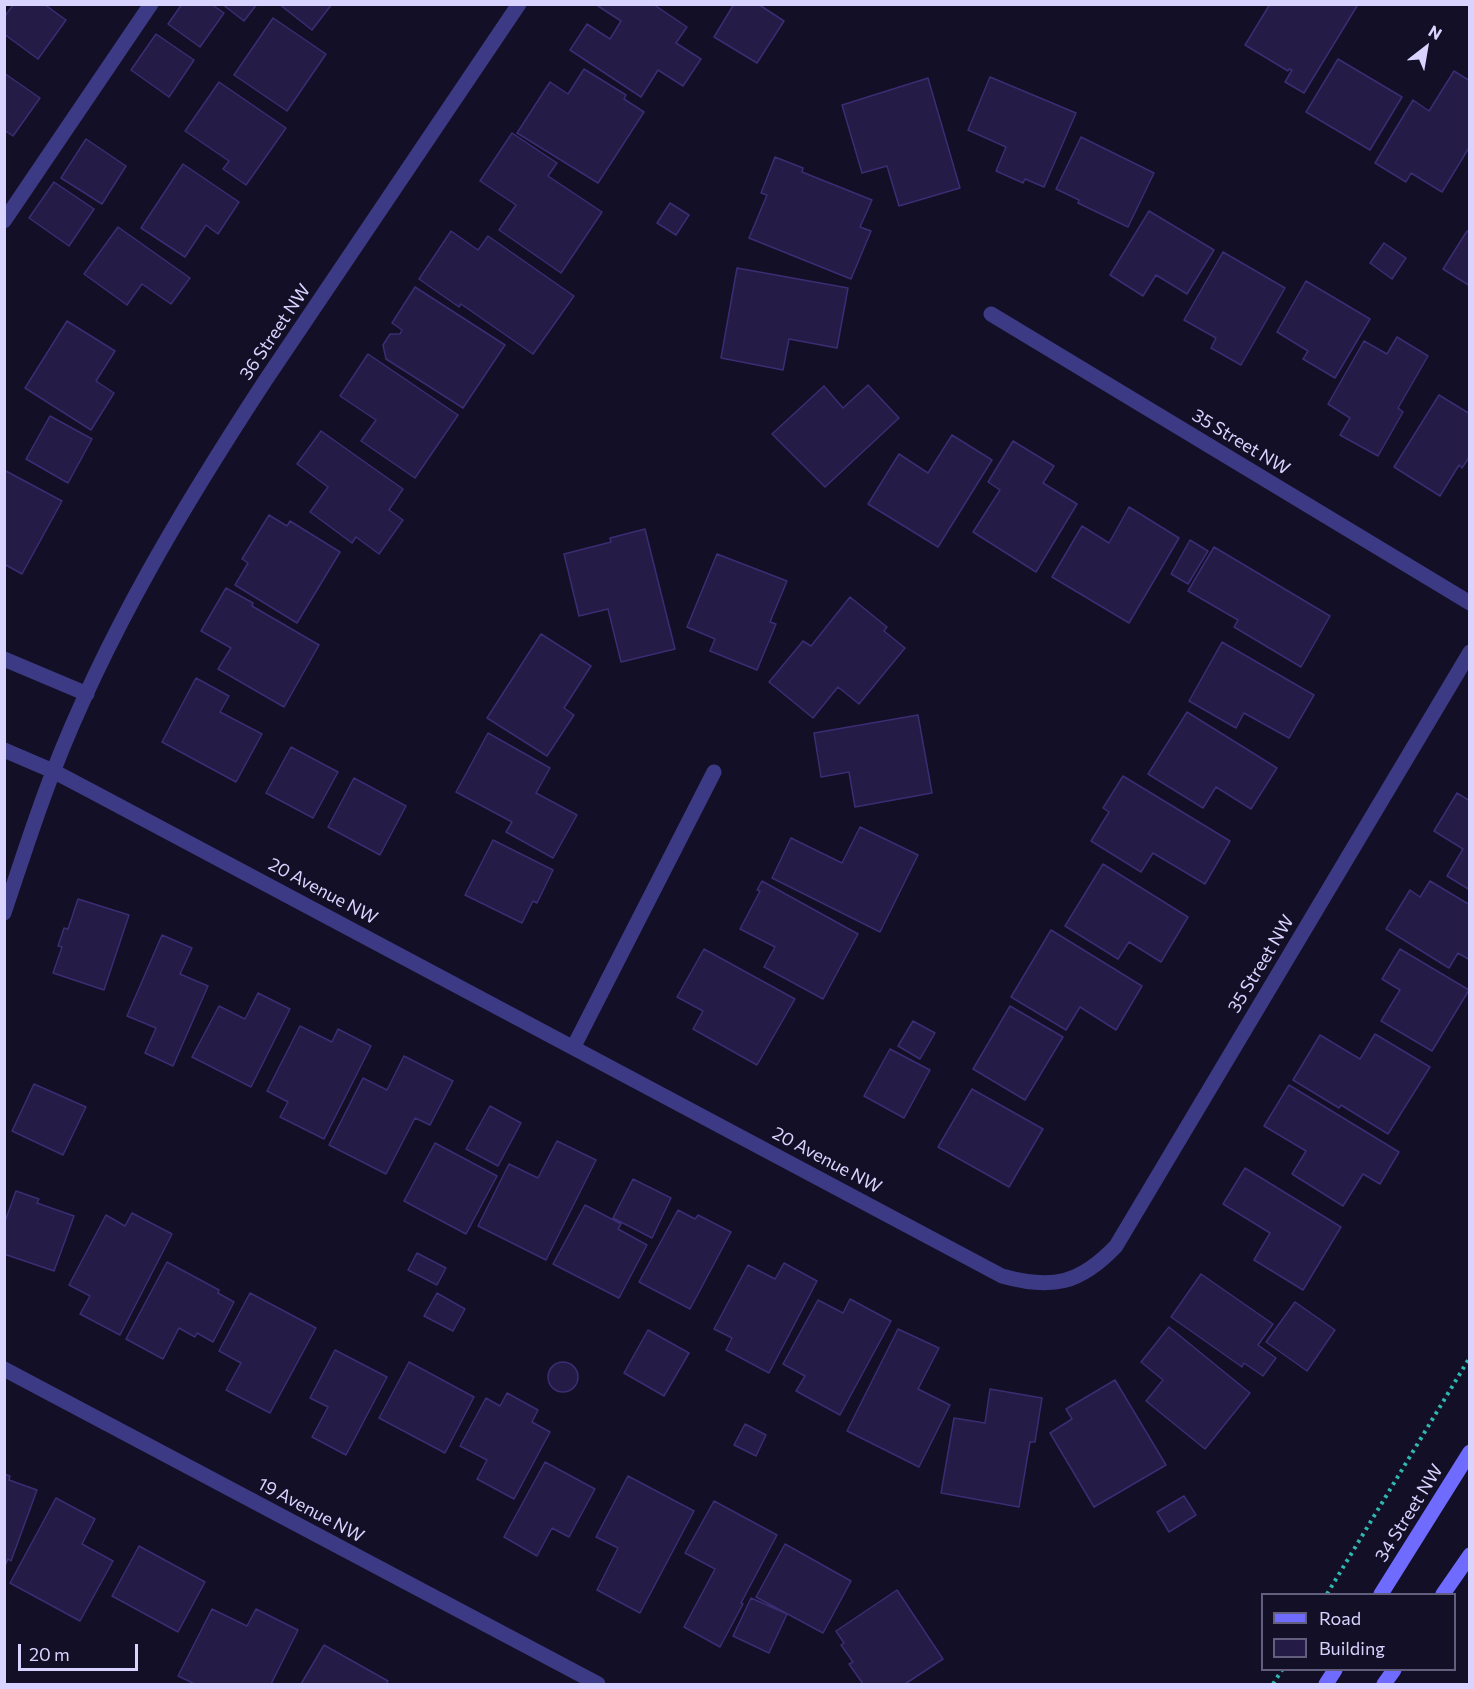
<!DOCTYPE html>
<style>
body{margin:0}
#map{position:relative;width:1474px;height:1689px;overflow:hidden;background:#130f26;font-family:Commissioner,sans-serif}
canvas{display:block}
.frame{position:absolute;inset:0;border:6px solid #d9d4ff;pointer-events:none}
.legend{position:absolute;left:1261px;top:1593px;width:195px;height:78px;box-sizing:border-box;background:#130f26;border:2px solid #625e7d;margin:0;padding:8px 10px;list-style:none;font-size:18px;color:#d9d4ff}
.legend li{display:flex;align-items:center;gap:12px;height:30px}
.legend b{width:30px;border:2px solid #625e7d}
.north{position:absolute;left:1396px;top:18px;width:60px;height:60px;-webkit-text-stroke:4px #130f26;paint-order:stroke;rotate:31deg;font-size:16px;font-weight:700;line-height:24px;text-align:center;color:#d9d4ff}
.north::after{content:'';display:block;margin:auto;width:21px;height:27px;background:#d9d4ff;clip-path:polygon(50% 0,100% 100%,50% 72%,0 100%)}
.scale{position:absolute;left:18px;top:1644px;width:120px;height:27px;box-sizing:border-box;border:3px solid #d9d4ff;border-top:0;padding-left:8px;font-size:18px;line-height:21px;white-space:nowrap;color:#d9d4ff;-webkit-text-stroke:4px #130f26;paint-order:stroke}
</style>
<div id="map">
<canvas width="1474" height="1689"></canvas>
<div class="frame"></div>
<ul class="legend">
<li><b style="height:8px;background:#6f6bff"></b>Road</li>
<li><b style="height:16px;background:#241b47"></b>Building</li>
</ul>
<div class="north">N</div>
<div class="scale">20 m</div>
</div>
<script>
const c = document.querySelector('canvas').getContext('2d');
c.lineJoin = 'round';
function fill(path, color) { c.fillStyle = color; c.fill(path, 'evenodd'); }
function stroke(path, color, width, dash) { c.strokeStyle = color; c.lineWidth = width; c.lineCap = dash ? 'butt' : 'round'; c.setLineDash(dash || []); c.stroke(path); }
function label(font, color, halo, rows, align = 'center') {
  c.font = font + ' Commissioner,sans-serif'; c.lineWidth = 4.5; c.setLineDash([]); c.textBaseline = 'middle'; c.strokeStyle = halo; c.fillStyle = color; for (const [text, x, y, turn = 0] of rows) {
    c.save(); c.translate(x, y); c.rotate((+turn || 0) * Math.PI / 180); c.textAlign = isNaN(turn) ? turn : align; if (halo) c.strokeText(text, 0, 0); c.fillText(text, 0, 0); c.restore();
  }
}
const building = new Path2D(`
 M14,4H44L66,20L38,59L4,34V17Z
 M182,4H211L224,13L200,47L168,24Z
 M222,4H257L244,21Z
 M279,4H332L312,30Z
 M599,4H653L687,27L676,43L701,59L683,86L658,70L641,97L570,50L587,24L610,39L621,21L598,6Z
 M734,4H758L784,21L757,63L714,37Z
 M1270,4H1354L1357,6L1304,93L1285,82L1292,70L1289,69L1288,71L1245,45Z
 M273,18L326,54L287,111L234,75Z
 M156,34L194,60L169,97L131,70Z
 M1338,59L1402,97L1370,150L1306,112Z
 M584,69L626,95L624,99L644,112L598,183L517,133L550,82L568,94Z
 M1454,71L1470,81V146L1442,192L1411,173L1406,182L1375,163L1413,100L1429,111Z
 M4,73L40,98L13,136L4,130Z
 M990,77L1076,113L1044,187L1025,179L1023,183L996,171L1006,147L968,130Z
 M928,78L960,188L899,206L887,166L862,173L842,105Z
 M219,82L286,128L246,185L223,169L229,161L185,131Z
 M512,133L557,163L548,176L602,212L561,273L499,230L516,205L480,181Z
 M1081,137L1154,173L1128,227L1078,203L1079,200L1056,189Z
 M86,139L126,166L102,204L61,178Z
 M775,157L803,168L802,172L872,200L860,227L871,231L851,279L749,238L767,195L761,193Z
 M183,164L239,202L218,234L206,225L185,257L141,228Z
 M54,182L94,209L69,246L29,218Z
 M670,203L689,215L676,235L657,223Z
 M1149,211L1214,250L1187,294L1156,275L1143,296L1110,275Z
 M118,227L190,278L171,304L142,284L127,305L84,274Z
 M451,231L478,250L488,236L574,296L533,354L461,304L459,307L419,279Z
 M1467,231L1470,233V286L1443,269Z
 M1384,243L1406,258L1392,279L1370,263Z
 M1223,252L1285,288L1241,365L1211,348L1216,338L1184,320Z
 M737,268L848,288L837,348L789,339L783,370L721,358Z
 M1306,281L1370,319L1335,378L1303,359L1308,351L1277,332Z
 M415,287L505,345L463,408L386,359L383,345L390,334H400L402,330L392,323Z
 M67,321L115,351L96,381L114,393L91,430L25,388Z
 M1397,337L1428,356L1398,408L1403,412L1378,456L1340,435L1350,418L1328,404L1364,341L1387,354Z
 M368,354L458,415L415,478L361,441L376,420L340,396Z
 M868,385L899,418L825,487L772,434L824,386L843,408Z
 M1439,395L1470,414V456L1462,468L1459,465L1440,496L1394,467Z
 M50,416L92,439L68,483L26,459Z
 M321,431L403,489L389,510L403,520L379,554L356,537L352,543L310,512L328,487L297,464Z
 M952,435L992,460L938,547L868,504L899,454L928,473Z
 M1013,441L1054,466L1043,483L1077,504L1036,572L973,532L1000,490L988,482Z
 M4,470L62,501L22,574L4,564Z
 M1129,507L1179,538L1129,623L1052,577L1082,526L1109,543Z
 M269,515L287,526L290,521L340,552L297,623L235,585L248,563L242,559Z
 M645,529L675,649L621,662L608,609L579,616L564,554L611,542L610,538Z
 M1190,540L1208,551L1188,584L1171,574Z
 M1214,547L1330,616L1301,667L1234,627L1238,620L1188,591Z
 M717,554L787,581L770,622L776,624L757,670L710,651L715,639L687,627Z
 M226,588L253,603L252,606L319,645L284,707L218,669L231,648L201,631Z
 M850,597L887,627L884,631L905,648L859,704L838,687L813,718L769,682L803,641L811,646Z
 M541,634L591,666L564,708L574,715L547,756L487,718Z
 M1222,642L1314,695L1289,738L1244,713L1236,728L1189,701Z
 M196,678L229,696L220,712L262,734L236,782L162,742Z
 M1187,712L1277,768L1251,809L1216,787L1203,808L1148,774Z
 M918,715L932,793L855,807L849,772L821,777L814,733Z
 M488,733L550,768L536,793L577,815L553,858L506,832L512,822L456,792Z
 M291,747L338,772L313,818L266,793Z
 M1123,776L1230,841L1205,884L1153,853L1141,872L1091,841L1109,812L1103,808Z
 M354,778L406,806L380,855L328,827Z
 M1457,793L1470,801V890L1447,876L1463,849L1434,831Z
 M860,827L918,855L880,932L772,878L791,838L842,863Z
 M493,840L553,870L537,903L533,901L522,923L465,895Z
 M1103,864L1188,917L1161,962L1129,942L1118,959L1065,926Z
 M762,881L858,934L823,999L764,967L775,947L740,929L760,891L757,890Z
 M1430,881L1470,905V960L1458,953L1449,968L1386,929L1410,890L1420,897Z
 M78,899L129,915L104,990L53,973L62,947L58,946L64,928L68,929Z
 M1051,930L1142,986L1116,1030L1080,1007L1066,1030L1011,997Z
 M162,935L192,948L180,974L208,986L173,1066L145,1053L156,1028L127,1016Z
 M704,949L795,999L757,1065L693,1029L703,1011L677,997Z
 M1400,949L1469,990L1432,1051L1381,1021L1400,990L1382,979Z
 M258,993L290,1009L251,1087L192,1057L219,1006L245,1019Z
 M1010,1006L1063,1037L1025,1100L973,1069Z
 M913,1021L935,1033L920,1059L898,1046Z
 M300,1026L332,1042L338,1029L371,1046L324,1139L280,1117L288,1102L267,1091Z
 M1375,1034L1430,1067L1388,1134L1341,1105L1339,1108L1293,1080L1320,1035L1360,1059Z
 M890,1049L930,1070L904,1118L864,1096Z
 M404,1056L453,1081L430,1125L415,1118L386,1174L329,1145L363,1078L387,1090Z
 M34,1084L86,1107L63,1155L12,1131Z
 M1289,1085L1399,1152L1380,1184L1363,1174L1343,1206L1292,1174L1306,1151L1264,1126Z
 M972,1089L1043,1129L1009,1187L938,1147Z
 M490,1106L521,1123L498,1166L466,1149Z
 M557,1141L596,1160L546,1260L478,1226L509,1164L538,1178Z
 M435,1143L497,1176L466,1234L404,1201Z
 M1245,1168L1341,1227L1303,1290L1254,1260L1270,1233L1223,1204Z
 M633,1179L671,1198L652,1238L613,1218Z
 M16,1191L39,1199L37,1203L74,1216L54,1271L4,1254V1224Z
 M585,1205L621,1224L618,1229L647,1245L619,1298L553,1264Z
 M678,1210L695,1219L698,1215L731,1232L690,1309L639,1282Z
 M132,1213L172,1234L120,1335L80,1314L90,1296L69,1285L106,1215L125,1226Z
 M417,1253L446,1268L437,1285L408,1270Z
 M167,1262L219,1290L218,1293L234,1302L213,1342L197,1333L195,1337L179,1328L163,1359L126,1339Z
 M784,1263L817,1281L769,1373L726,1350L732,1338L714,1329L748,1265L775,1279Z
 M1201,1274L1273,1324L1258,1345L1276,1358L1263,1376L1244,1363L1242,1367L1171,1317Z
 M250,1293L316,1328L270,1413L226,1390L241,1363L219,1351Z
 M437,1293L465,1309L453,1331L424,1316Z
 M850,1299L891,1321L840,1415L796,1391L805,1376L783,1364L818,1300L843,1313Z
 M1295,1302L1335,1330L1307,1371L1266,1342Z
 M1169,1327L1250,1393L1205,1449L1146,1401L1163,1380L1141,1362Z
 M898,1329L939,1348L918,1389L950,1405L919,1467L847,1431Z
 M648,1330L689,1353L664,1396L624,1373Z
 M335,1350L387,1377L346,1455L312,1437L328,1407L310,1398Z
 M548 1377a15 15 0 1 1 30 0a15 15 0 1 1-30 0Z
 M409,1362L474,1397L445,1453L379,1418Z
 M1115,1380L1166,1465L1094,1507L1050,1433L1072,1419L1066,1409Z
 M990,1389L1042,1398L1035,1442H1030L1019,1507L941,1493L954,1418L985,1423Z
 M507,1393L538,1410L532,1422L550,1432L514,1499L477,1479L487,1460L460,1446L486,1398L500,1406Z
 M745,1424L766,1435L756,1456L734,1445Z
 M545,1462L595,1489L569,1537L552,1528L537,1556L504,1537Z
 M4,1474L10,1476L9,1480L37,1490L11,1561L8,1559L4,1568Z
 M628,1476L694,1511L640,1613L597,1590L618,1548L596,1537Z
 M1184,1496L1196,1515L1169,1532L1157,1512Z
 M56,1498L95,1519L82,1544L113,1561L80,1621L10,1583Z
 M714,1501L777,1535L741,1603L743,1604L720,1647L684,1627L715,1569L685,1553Z
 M785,1544L851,1581L823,1633L756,1597Z
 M139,1546L205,1582L178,1632L112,1596Z
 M897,1590L943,1659L905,1684H863L849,1664L853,1662L841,1645L844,1643L836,1631Z
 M751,1598L787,1614L769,1653L733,1636Z
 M212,1609L247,1626L256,1609L298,1630L271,1684H195L178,1676Z
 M324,1645L388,1681L386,1684H301Z`);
fill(building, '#241b47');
stroke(building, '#3b2d73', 1.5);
stroke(new Path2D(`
 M1327,1594L1470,1357
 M1273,1684L1282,1670`), '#2fb8b0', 4, [3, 4.5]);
stroke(new Path2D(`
 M4,221L151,4`), '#3d3a85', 15);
stroke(new Path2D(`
 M991,314L1470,603
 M4,659L87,694
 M4,750L53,771L91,791L1002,1276C1052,1290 1080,1284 1116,1246L1470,652
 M4,913C20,866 35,818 53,772C107,633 184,505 265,381L519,4
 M574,1046L714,772
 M4,1369L598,1684`), '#3d3a85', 15);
stroke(new Path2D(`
 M1381,1594L1470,1452
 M1443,1594L1470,1555
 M1326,1684L1335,1670
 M1384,1684L1394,1670`), '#6f6bff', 15);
label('18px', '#d9d4ff', '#130f26', [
 ["36 Street NW",275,332,-56],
 ["35 Street NW",1241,442,31],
 ["20 Avenue NW",323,891,28],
 ["35 Street NW",1261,964,-59],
 ["20 Avenue NW",827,1160,28],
 ["19 Avenue NW",311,1510,28],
 ["34 Street NW",1409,1513,-58]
]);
</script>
